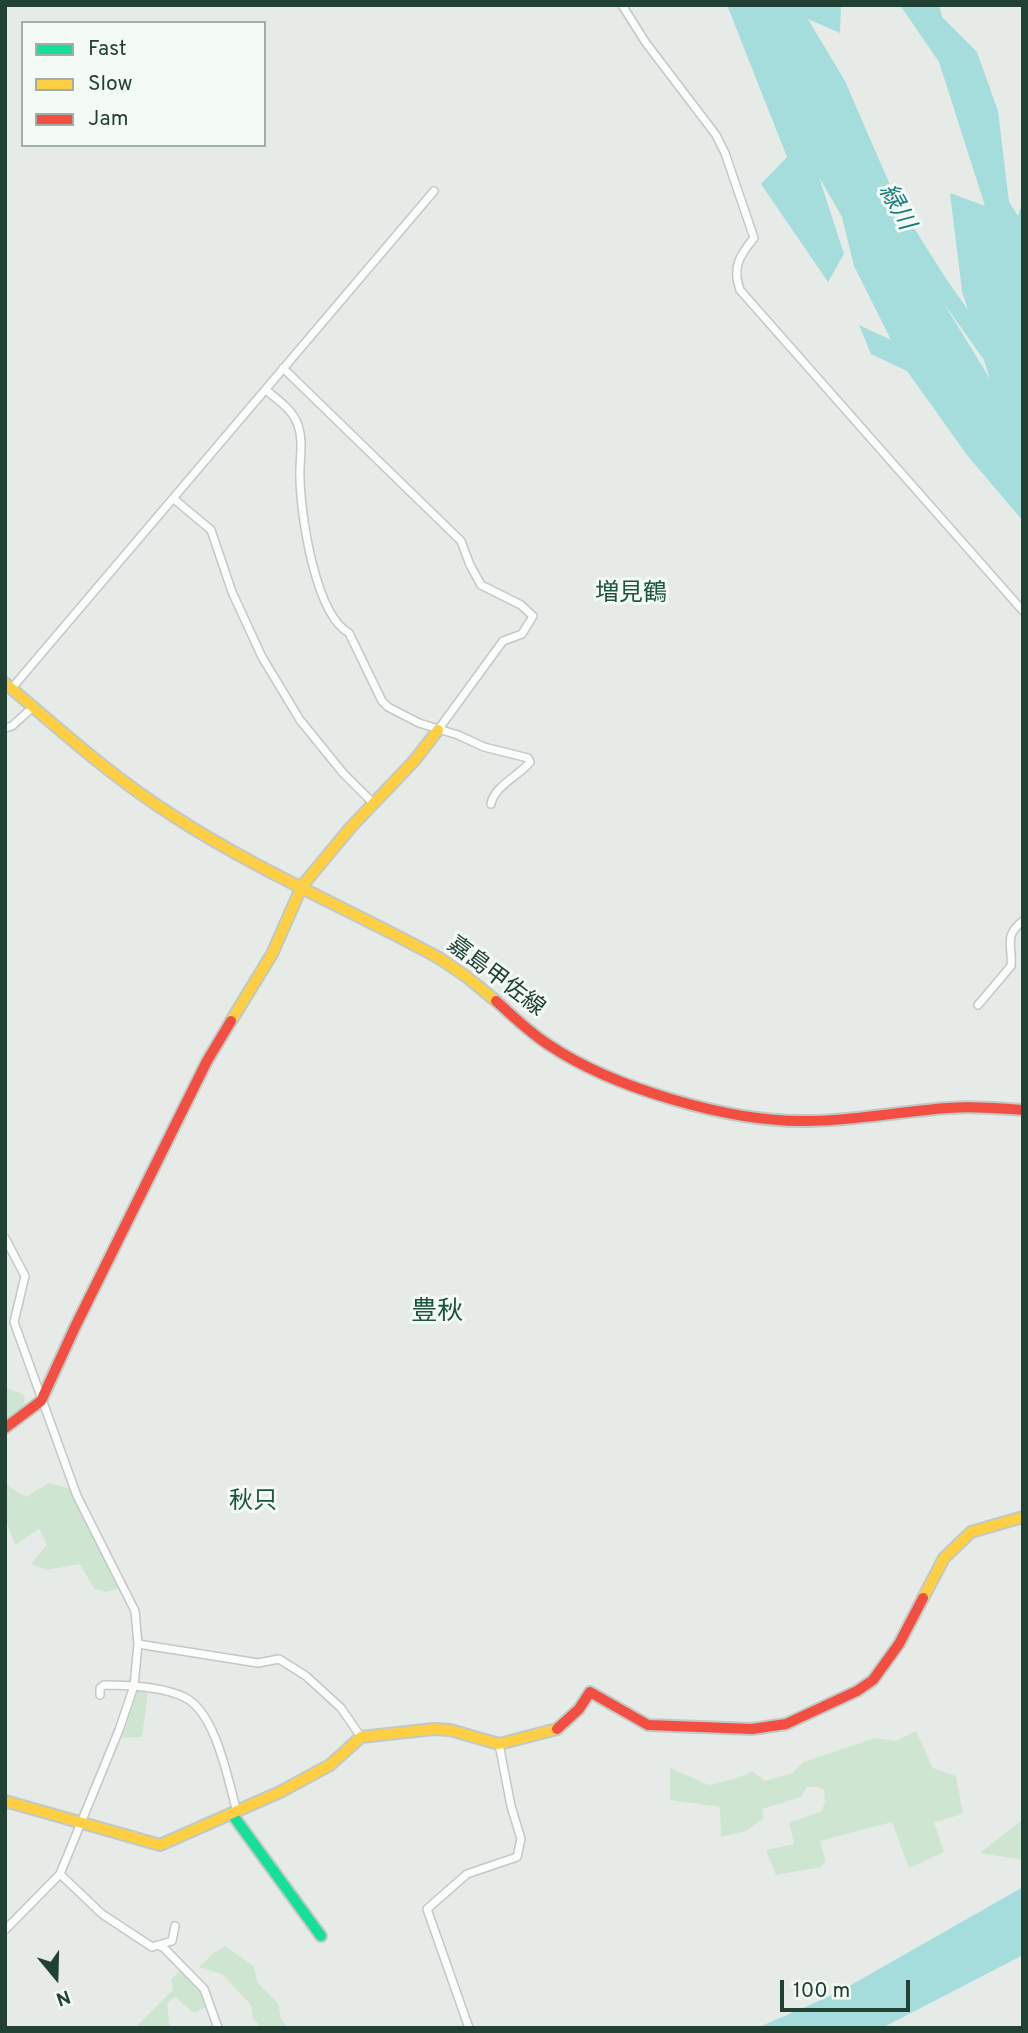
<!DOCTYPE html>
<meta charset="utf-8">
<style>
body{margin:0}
#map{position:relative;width:1028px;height:2033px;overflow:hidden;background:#e6ebe8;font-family:Overpass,sans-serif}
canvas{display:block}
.frame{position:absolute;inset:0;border:7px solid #214134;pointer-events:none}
.legend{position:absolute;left:21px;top:21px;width:245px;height:126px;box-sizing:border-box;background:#f4faf6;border:2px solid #a0b0a8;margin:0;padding:9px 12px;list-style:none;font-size:21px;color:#214134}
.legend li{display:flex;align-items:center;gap:14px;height:35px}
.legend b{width:35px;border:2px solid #a0b0a8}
.north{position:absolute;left:21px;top:1942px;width:70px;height:70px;-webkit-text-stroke:5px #f4faf6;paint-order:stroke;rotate:161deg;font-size:19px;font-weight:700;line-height:28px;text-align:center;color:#214134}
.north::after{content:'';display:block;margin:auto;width:24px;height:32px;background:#214134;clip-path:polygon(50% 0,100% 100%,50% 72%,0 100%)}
.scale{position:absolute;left:780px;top:1980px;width:130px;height:32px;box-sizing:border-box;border:4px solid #214134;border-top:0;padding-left:9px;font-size:21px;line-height:24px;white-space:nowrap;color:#214134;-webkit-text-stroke:5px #f4faf6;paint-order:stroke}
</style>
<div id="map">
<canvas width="1028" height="2033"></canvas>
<div class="frame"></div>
<ul class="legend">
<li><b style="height:9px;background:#16e098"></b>Fast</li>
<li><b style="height:9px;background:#ffcf43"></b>Slow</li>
<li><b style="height:9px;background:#f24e42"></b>Jam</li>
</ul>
<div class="north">N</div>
<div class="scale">100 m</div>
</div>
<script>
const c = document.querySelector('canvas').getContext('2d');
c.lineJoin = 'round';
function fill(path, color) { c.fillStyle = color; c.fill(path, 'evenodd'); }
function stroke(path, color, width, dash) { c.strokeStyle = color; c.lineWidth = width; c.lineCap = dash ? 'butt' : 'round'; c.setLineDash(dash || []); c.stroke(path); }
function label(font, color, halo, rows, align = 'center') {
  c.font = font + ' Overpass,"Noto Sans JP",sans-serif'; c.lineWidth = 6; c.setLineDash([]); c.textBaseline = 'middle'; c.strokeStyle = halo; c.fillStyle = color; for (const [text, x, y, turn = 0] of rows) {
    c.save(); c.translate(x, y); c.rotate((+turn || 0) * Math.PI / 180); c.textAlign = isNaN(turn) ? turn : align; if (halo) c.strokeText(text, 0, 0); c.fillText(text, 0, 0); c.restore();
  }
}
fill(new Path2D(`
 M5,1387L24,1395L25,1406L5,1422Z
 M49,1483L71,1489L118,1589L106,1592L94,1589L80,1564L46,1570L31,1564L47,1545L39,1529L15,1545L5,1518V1484L26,1497Z
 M138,1690L148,1692L142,1737L122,1738Z
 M916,1731L933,1768L956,1776L963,1814L934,1822L944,1852L909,1868L892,1822L820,1841L826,1862L821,1867L776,1875L766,1850L794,1844L789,1823L822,1811L825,1801L824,1790L817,1787H807L801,1797L762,1809L764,1818L746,1831L721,1837L720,1807L670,1800V1768L709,1785L737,1778L752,1771L765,1781L792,1773L804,1762L842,1749L875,1738L896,1741Z
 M1023,1819V1860L980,1853Z
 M225,1946L254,1966L257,1982L278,2003L281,2018L287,2028H262L253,2019L251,2005L222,1974L199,1967L215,1952Z
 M180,1970L202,1993L205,2007L194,2013L175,1997L167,2003L170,2028H135L173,1990L171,1980Z`), '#cee6d1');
fill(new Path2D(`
 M727,5H841L840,33L808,19L845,81L935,289L990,379L962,291L950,193L985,206L939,62L900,5H939L942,17L977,52L998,111L1009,202L1018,216L1023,200V521L967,455L907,371L871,354L859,325L891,340L854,266L842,217L819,177L844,254L828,282L761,184L787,157Z
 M1023,1887V1955L882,2028H757L837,1993Z`), '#a4dddc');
stroke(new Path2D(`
 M909,235L940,284L988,352`), '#a4dddc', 16);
const street = new Path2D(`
 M622,5L646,43L716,135L725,153L754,238C739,256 732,268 740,290L1023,611
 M283,368L461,541L470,565L481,585L521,605L533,616L522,634L503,641L438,730
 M266,390C279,401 292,409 298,425C304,442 299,461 300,479C301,516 315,614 349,633L382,701L388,707L419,723L458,735L484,747L528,758L530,762C519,776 494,786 491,804
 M174,499L211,530L232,592L262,657L300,720L343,773L373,803
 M12,688L434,191
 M5,728L12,726L33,707
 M978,1005L1011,966C1013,945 1003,936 1023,921
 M5,1238L25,1276L14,1322L77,1496L135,1611L138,1644L134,1686L119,1730L60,1874L5,1930
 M138,1644L258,1663L279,1659L306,1676L341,1708L361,1737
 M100,1695V1688L104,1685C126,1685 163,1687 184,1697C216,1712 228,1780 237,1812
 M60,1874L102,1914L152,1947L158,1945L164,1948L204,1989L218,2028
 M159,1945L172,1941L175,1926
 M469,2028L427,1909L467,1874L517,1857L521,1839L511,1806L499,1744`);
const fast = new Path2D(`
 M232,1814L321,1936`);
const slow = new Path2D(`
 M5,683C59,729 112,777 172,815C256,870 351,910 439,958L467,977L496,1001
 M231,1021L272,954L302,886L351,827L414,761L438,730
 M923,1598L944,1558L971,1532L1023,1517
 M5,1801L160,1845L280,1792L330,1765L361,1737L434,1729L450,1730L499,1744L557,1729`);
const jam = new Path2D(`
 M496,1001C513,1016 530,1033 549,1045C613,1088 729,1122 806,1121C854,1121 901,1111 949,1108C974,1106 998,1108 1023,1110
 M5,1428L41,1401L75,1327L207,1061L231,1021
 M557,1729L579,1709L590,1692L648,1725L752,1729L786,1724L857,1691L873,1680L899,1644L923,1598`);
stroke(street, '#c3c8c5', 10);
stroke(fast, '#c1c9c5', 14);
stroke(slow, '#c1c9c5', 14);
stroke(jam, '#c1c9c5', 14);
stroke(street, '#fbfcfc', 7);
stroke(fast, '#16e098', 10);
stroke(slow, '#ffcf43', 10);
stroke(jam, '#f24e42', 10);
label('23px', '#214134', '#f4faf6', [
 ["嘉島甲佐線",495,978,37]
]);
label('italic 24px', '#167c7d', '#f4faf6', [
 ["緑川",895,208,61]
]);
label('24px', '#1b553e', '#f4faf6', [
 ["増見鶴",631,595],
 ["秋只",253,1503]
]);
label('26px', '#1b553e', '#f4faf6', [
 ["豊秋",437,1314]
]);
</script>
